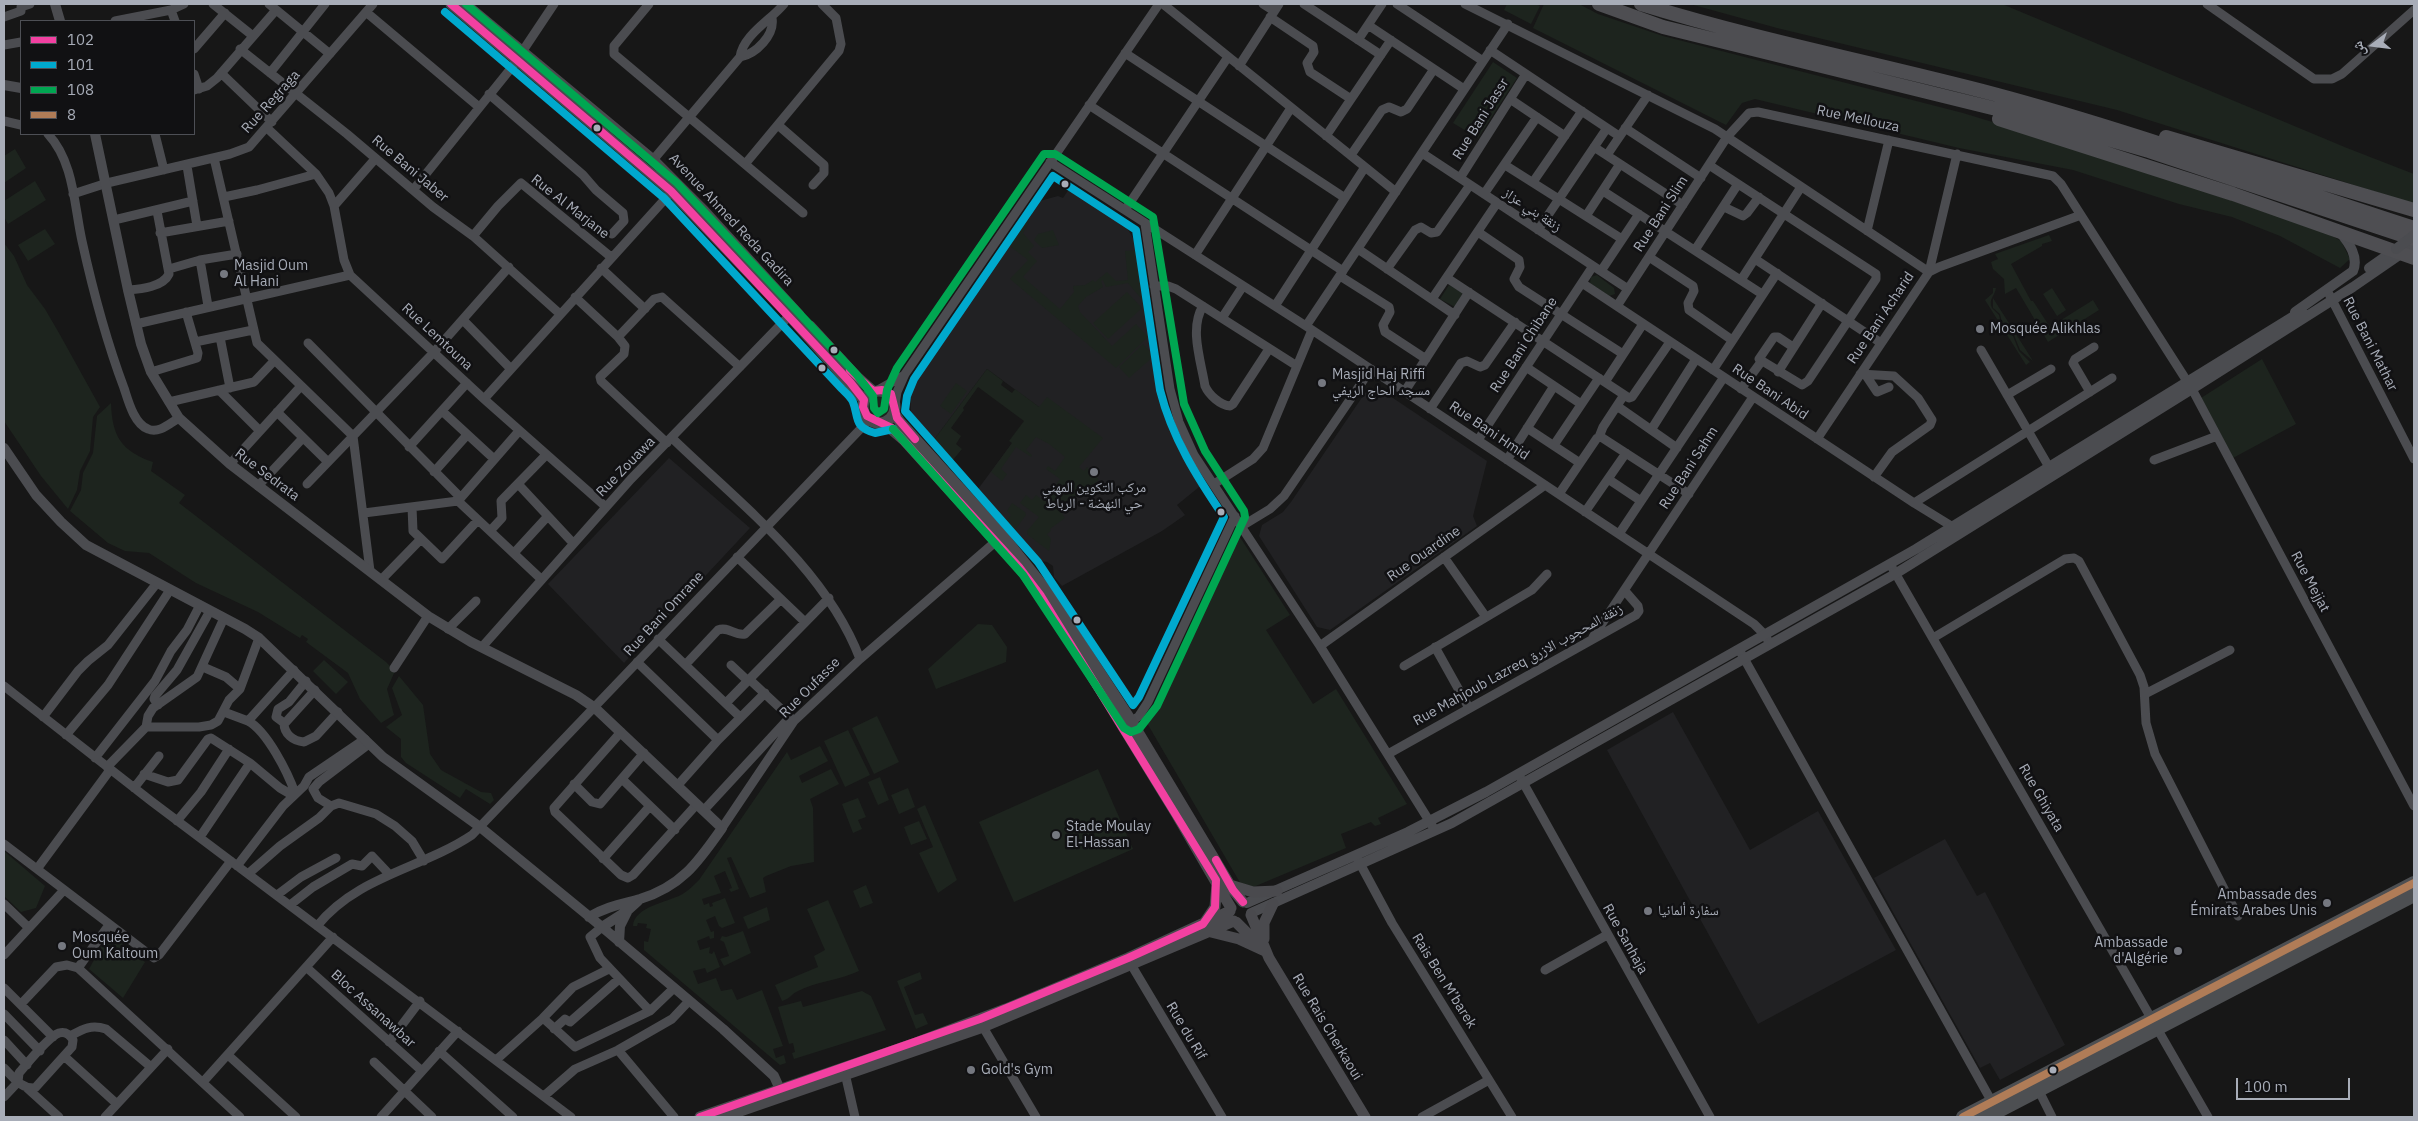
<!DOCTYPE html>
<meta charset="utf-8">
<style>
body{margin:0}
#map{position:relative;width:2418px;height:1121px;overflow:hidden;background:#171717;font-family:"IBM Plex Sans","Noto Naskh Arabic",sans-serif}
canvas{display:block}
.frame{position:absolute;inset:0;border:5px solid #a8adb8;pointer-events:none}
.legend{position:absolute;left:20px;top:20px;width:175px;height:115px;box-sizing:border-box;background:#111113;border:1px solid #4d4f55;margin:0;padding:6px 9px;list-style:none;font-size:15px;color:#a8adb8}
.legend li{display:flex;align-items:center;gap:10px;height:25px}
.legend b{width:25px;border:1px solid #4d4f55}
.north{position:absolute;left:2348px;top:20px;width:50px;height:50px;-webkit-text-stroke:4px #111113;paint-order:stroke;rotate:255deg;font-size:14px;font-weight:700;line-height:20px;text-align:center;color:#a8adb8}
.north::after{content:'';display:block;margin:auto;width:18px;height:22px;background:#a8adb8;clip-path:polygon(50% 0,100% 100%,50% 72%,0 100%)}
.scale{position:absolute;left:2236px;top:1078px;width:114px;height:22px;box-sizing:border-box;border:2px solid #a8adb8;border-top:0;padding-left:6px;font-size:15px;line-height:18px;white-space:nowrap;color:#a8adb8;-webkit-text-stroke:4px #111113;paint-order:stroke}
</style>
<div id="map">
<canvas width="2418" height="1121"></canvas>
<div class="frame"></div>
<ul class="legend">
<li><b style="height:6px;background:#f240a1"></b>102</li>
<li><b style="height:6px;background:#00a9ce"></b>101</li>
<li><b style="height:6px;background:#00a651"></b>108</li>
<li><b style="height:6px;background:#b07c57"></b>8</li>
</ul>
<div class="north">ش</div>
<div class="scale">100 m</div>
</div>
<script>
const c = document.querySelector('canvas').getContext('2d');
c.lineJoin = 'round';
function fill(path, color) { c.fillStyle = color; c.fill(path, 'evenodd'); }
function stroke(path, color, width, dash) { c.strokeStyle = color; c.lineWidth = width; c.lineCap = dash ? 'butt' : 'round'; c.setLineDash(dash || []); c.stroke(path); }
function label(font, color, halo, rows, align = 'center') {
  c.font = font + ' "IBM Plex Sans","Noto Naskh Arabic",sans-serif'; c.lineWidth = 5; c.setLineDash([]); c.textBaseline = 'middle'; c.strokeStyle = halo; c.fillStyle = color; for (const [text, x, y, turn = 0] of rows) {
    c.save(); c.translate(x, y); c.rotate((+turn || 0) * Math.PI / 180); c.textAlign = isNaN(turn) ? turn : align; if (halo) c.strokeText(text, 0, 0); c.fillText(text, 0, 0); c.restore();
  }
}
fill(new Path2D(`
 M1069,189L1126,226L1140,250L1157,367L1156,372L1165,407L1164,410L1185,453L1204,483L1177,505L1185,515L1162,531L1062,586L1054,577L1053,566L1047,562L1041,561L978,489L1039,407L987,369L933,441L911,420L910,382L1022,222L1028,220L1032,214V208L1036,202L1058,196L1063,198Z
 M1378,388L1487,461L1473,516L1477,526L1330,630L1317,627L1259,536L1262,525L1283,512L1291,502L1367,390Z
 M669,458L750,528L624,663L548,584Z
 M1673,712L1750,850L1818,811L1896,950L1758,1024L1607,750Z
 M1945,839L1977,896L1985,892L2065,1045L2000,1080L1990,1063L1980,1068L1874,878Z`), '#212123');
fill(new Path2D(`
 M1507,4H1535L1540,6L1531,24L1504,10Z
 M1544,4H1579L1598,14L1663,36L1963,113L2077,148L2327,233L2341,241L2350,259L2340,268L2280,236L2232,217L2179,204L2073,170L1959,148L1755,99L1742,103L1726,125L1533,28Z
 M1690,4H2002L2347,148L2414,174V204L2117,110L1777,28Z
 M1493,62L1517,78L1478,138L1453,123Z
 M15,149L26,168L4,183V156Z
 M35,181L46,200L8,224L4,217V201Z
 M1028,220L1030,222L1023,233L1034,246L1028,252L1037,261L1023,277L1060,309L1074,292L1073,286L1085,285L1093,280L1095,282L1107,272L1116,281L1128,280L1125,251L1140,250L1147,301L1144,302L1128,283L1106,287L1103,280L1101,281L1103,287L1086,297L1078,306L1080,312L1112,346L1136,324L1148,337L1116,368L1010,279L1028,260L1007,244L1022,222Z
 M45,229L55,244L28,261L18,245Z
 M1053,230L1059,245L1042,248L1034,240L1038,234Z
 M2049,235L2052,241L2042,244V246L2011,264L2031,301H2033L2050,327L2093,300L2099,310L2048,342L2016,288L2005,294L2004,279L1993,269L1991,262L1998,259L1995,254Z
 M4,243L14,256L27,285L45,309L59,333L100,407L93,417L90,451L80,471L77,490L68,509L41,476L4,421Z
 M1597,275L1614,288L1615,294L1609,296L1590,283L1591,277Z
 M1449,285L1463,293L1455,307L1440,299Z
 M1993,288H1996C1995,296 1988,299 1992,308L1999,315L2001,324L2013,336L2019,351L2030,362L2026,365L1985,300L1993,293Z
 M2052,288L2066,310L2057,316L2043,294Z
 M1127,292L1142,308L1108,339L1093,323Z
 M1993,298L2033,361L2020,350L2014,335L2002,323L2000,314L1993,308Z
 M1143,344L1154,356L1129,378L1119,367Z
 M2262,359L2296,424L2233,458L2201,398Z
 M987,369L1003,381L1001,385L1012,393L1015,389L1039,407L1047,397L1103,438L1079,467L1084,471L1087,467L1099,480L1079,497L1077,496L1068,502L1070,505L1061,512L1065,518L1050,529L1051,531L1047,534L1051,539L1049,551L1028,535L1027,531L1039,517L1020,503L1026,495L1032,500L1036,495L1044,501L1060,479L1046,469L1048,466L1055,471L1065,457L1049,444L1036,437L1026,450L1032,455L1031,457L1016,447L1001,469L1007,474L1002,481L991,472L1012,443L1009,441L1024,421L978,387L963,408L964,410L951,428L961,436L956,444L962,449L952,461L933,441Z
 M956,383L967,391L951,414L940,406Z
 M868 407a11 11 0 1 1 22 0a11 11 0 1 1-22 0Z
 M111,403C112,436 121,451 153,462L151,471L185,495L179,503L386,662L395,671L387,689L394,715L381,723L360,699L348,673L306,642L308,639L302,635L300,638L258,612L196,583L149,553L125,551L108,543L70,511L81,490L83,473L93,453L97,416Z
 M1012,503L1025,512L1026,515L1015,530L1006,521L1011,515L1007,511Z
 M1238,534L1290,615L1266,630L1313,704L1336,689L1407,804L1378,818L1381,824L1375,826L1371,822L1341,834L1346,848L1251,888L1242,886L1147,723L1233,536Z
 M978,624L992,625L1007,647L1006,662L936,689L928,669Z
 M324,660L348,682L336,694L313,671Z
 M399,676L423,705L430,754L441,770L481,792L491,793L494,800L490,804L466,789L460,798L406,763L401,757V739L386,727L402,715L392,688Z
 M877,716L899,762L874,774L852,728Z
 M848,730L870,775L845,787L824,741Z
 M820,746L828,761L799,776L802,783L831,769L839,784L810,799L813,808L814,862L791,866L766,876L763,878L766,892L750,898L731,857L727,858L739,889L731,892L729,889L732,888L725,871L714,876L721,893L702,899L704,905L709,903L710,907L713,906L712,903L725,898L735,923L722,928L719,926L715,916L706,920L711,932L714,931V938L710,939L709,936L697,941L700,950L710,947L709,953L712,954L714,951L720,967L707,973L705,968L693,971L698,984L716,978L721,991L732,989L737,1000L762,990L783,1046L773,1049L776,1058L784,1055L786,1063L780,1065L644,950V941L648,942L651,929L646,928L647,924L638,923L637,926H633C634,907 667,902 681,895C688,891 693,886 699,880L787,752L791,760Z
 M1098,769L1133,849L1014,902L979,822Z
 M880,777L889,800L878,805L868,782Z
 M908,788L915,807L899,814L891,795Z
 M858,798L866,817L858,820L862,829L853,833L842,804Z
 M925,805L957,880L938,893L919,853L933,847L917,809Z
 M919,821L927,839L911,845L904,827Z
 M4,851L45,886L36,908L21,912L4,896Z
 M866,885L873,903L860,908L853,891Z
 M828,900L859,971C840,980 815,982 798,991C791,994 790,999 782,1001L775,985L818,967L814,956L825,950L807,909Z
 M767,907L770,920L748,929L743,917Z
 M743,931L751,953L724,966L720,959L729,956L724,942L720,940L722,936L726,937Z
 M109,933L145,962L123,998L89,969Z
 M920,972L922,979L904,987L915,1015L923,1013L928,1024L916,1029L897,981Z
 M862,991L871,996L886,1030L794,1059L792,1053L795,1052L793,1043L789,1044L778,1007L801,1001L803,1007Z`), '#1d241e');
stroke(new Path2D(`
 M213,4L253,36
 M269,4L330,54
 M649,4L614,46V54L803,213
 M1163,4L1396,192
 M1263,4L1274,11
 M1304,4L1381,55
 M1397,4L1483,61
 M1465,4L1715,129L1929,272L1957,154
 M2207,4L2314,79H2332L2342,74L2414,10
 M171,10L175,21
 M366,12L479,107
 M4,17L21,11V7L30,4
 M1270,17L1313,46L1314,52L1307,63L1310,72L1351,99
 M115,21L171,10L184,4
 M1368,25L1464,89
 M1358,40L1382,4
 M4,45L21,42
 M194,49L225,13
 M240,49L347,134L433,207L473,236L560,314
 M1490,50L1619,136
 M1125,53L1345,198
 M740,57C756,54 775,35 772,18
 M1239,66L1279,4
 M221,73L272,122
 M270,73L325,4
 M194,74L199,89
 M194,90L207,86L217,78L276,10
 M489,94L583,175L596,190L623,213L624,221L612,234
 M1510,99L1565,136
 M1089,105L1343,271
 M4,121L21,125
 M778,125L824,165V173L813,185
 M267,128L316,174L329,193L334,206L344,260L350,275L484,399L606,507
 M1625,128L1701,178
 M48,134C74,162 74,205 82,241C93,291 106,340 124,388C128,400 134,424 148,429C159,434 170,423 179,418
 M155,134L164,170
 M1326,136L1391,40
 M1594,147L1683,205
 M1422,153L1628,289
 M1351,155L1382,110L1389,107L1401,112L1407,109L1434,69
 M1607,155L1648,95
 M214,158L257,343L353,436L370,571
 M653,160L740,57C743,35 771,20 784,4
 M1050,162L1306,326L1754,624L1765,635L1770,644
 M746,163L839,51L841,44L836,18L822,4
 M1505,165L1622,239
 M1709,165L1876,274V279L1808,381L1802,385L1759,359L1774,337H1778L1793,347
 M187,166L197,226
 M1460,178L1526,74
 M1533,182L1582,111
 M413,190L512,67L554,4
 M1603,191L1762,294
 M73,194L107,183L230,154L249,147L373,4
 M1484,194L1537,117
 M224,197L257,190L316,174
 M334,206L375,159
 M1724,207L1743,216L1747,213L1759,197
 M1125,210L1228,57
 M1586,216L1620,164
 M114,220L193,201
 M1145,224L1170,389L1179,422L1194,455L1320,646L1433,827
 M1538,230L1607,128
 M1867,231L1889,140
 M1478,232L1519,260L1520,267L1514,279L1519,287L1623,354
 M160,233L229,221
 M473,236L498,206L521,183L611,257
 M1358,249L1455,315
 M1695,250L1738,184
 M1195,255L1291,108
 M1649,257L1693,286L1694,291L1688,303L1689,310L1732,340
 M1755,259L1881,343
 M200,260L208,306
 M601,268L645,309
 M169,269L200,260L237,254
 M1387,269L1415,230L1421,227L1431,233L1437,232L1470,185
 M1601,271L1639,214
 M1340,276L1389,307L1390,312L1383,325L1385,332L1426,359
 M1447,278L1629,398L1632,397L1670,342
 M1741,280L1801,187
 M1582,283L1914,503L1953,527L1956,531
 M1154,286H1168L1176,289L1297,366
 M128,290C141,289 163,287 169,274L157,211
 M2329,294L2414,459
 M575,297L618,337L625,346L624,354L600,377L601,381L667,443
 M1432,299L1497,203
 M1203,306C1189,328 1201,361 1205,386C1209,395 1220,405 1230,406L1233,404L1269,349
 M1275,306L1365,167
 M1617,306L1727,137L1749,113L1758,112L2053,176L2061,184L2192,389L2414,806
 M1222,318L1243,286
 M463,320L510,368
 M136,324L350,275
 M1306,326L1508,24
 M220,337L230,388
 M618,337L654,299L662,297L740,367
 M195,342L253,330
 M308,343L460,497
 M1981,350L2049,467
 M1526,367L1581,404
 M1713,370L1777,273
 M151,372L197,358L198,353L186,312
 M1778,372L1822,303
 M1860,374L1894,376L1918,398L1932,420L1930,425L1892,452L1874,477
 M1865,374L1877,392L1889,387
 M1605,382L1643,324
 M1741,389L1761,362
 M219,390L260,431
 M878,390L903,376
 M1405,391L1469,292
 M2090,392L2073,363L2075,359L2094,347
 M2007,395L2051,369
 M484,399L675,188
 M169,402L254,382L274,361
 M895,404L897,392L905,374L1159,4
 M1617,406L1677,448
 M1430,409L1461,363L1467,361L1480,367L1485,365L1515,322
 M442,411L493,458
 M277,412L328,462
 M1527,428L1580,463
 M1651,430L1696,359
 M1599,437L1603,427L1624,395
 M672,438C739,503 826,569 860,659
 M1817,439L1929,272L1939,267L2081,215
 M1478,440L1593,266
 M1554,445L1599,378
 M409,447L467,383
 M1507,460L1554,386
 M2154,460L2217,436
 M230,464L301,386
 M434,472L467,435
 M1608,479L1641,501
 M307,484L434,352L509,267
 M1214,484L1253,459L1263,448L1312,330
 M519,485L573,543
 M258,486L302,439
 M1559,494L1597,438L1601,437L1689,494
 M458,501L519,431
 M1914,503L2112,378
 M412,507L413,531L442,559L478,520
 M1585,512L1626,453
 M364,513L458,501L541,579
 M1242,526L1270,509L1284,496L1371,369
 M490,531L502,518L501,501L546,455
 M1619,534L1724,377
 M514,553L548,516
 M737,557L805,622
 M1444,557L1486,617
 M1890,564L2208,1117
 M381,580L420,540
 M448,629L476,601
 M1593,637L1753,397
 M1933,638L2065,559L2074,558L2079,561L2140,675L2144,687L2146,723L2155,754L2238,916
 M658,639L740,717
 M1320,646L1545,485
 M482,647L631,479L793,312
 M1435,647L1469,708
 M1741,653L1992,1102
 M637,662L718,740
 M686,664L718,630C728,626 735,636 745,634L781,599
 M731,665L748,681
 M1404,666L1532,590L1547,574
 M203,667L226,677L240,689
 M394,668L428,616
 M749,679L794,721
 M306,681L289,702L278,709L276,717L284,723L286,722L315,690
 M4,686L151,801L571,1117
 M2145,694L2230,650
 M726,703L829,598
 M158,705L154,699L155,696L177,670L210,611
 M224,712L248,721L294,670
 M43,717L78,671L88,661L108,645L157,583
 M248,721C267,731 288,773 295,793
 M284,723C284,734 293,741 304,742L316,736L338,712
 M1127,725L1139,716L1148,702L1235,516
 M146,727H199L211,725L218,721L229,700L240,689L259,638
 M621,732L554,808L555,812L621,875L628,878L633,875L697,804
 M66,735L108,685L170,590
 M1388,754L1636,615L1639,611L1638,606L1625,591
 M95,758L155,681L171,651L187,630L200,605
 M107,767L146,727L148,716L153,708L197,677L224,618
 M144,774L168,782L178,780L208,739L211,738L250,763
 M1520,777L1710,1117
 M622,779L675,830
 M574,784L592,802L600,804L644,753
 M678,785L718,740L765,693
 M134,788L159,756
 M331,806L318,798L313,789L319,782L369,744
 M704,810L790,717
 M177,821L201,792L229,749
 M722,828L794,721L860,659L1001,537
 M200,837L250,763L280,788L292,795
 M4,844L154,958L159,955L231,861
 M1357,858L1392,923L1512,1117
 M603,859L650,806
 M237,866L283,806L304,786L309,777L365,739
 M37,869L110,770
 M248,874L280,846L319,818L331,806L339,803L376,814L395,826L412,841L424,861
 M277,895L301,877L336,858
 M4,904L29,928
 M290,905L313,887L352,864L362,866L372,856L389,874
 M317,926C357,876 421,869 472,835L869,420
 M602,927L590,937L600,958L650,1011
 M4,955L64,890
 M1129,961L1222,1117
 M306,967L422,1071
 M78,968L109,925
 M1545,970L1607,935
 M4,988L53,1037
 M21,1004L56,967L67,965L78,968L240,1117
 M4,1014L40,1051
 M543,1018L573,987L609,969
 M983,1027L1036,1117
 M554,1029L565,1019L570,1022L619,979
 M70,1036C83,1029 91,1024 106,1029L151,1067
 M4,1040L27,1065
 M389,1042L420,1001
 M618,1050L672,1019L689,1001
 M439,1051L513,1117
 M228,1055L296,1117
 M64,1056L117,1104
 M496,1060L543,1018L575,1047L650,1011L674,988
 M374,1062L432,1117
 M4,1068C13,1077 21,1089 35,1088L72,1047L73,1040C70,1035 66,1031 59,1033C48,1037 27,1064 19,1073L18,1082L4,1097
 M844,1069L855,1117
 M203,1082L333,937
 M27,1088L59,1117
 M2039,1091L2052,1117
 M544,1096L575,1069L618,1050L674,1117
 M105,1117L168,1049
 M381,1117L458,1031
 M1422,1117L1489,1080`), '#4b4c50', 9);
stroke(new Path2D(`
 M55,4L60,21
 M4,85L21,88
 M95,134L128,290L141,344L151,372L179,418L230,464L428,616L471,642L576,695L595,708L722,828C698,862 682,886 640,899C622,904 605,907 589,917
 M2369,268L2396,249
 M2295,312L2353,271C2359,257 2349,243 2340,232
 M4,448L36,495L61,522L86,545L245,629L259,638L383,757L480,827L602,927L723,1029L774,1076L783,1096
 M1247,903L1408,832L1486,792L1916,549L2302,311
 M1251,913L1452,823L1895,574L2192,389L2353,287L2414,245
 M602,927L627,911L638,901
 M619,942L620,926L627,912`), '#4b4c50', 10);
stroke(new Path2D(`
 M451,4L671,191L790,316L864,400
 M465,4L653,160L704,211L799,315
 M810,326L856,376L873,391
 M863 407a16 16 0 1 1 32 0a16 16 0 1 1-32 0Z
 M894,413L900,422L1003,536L1047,591L1132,722L1233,890L1243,902
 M884,423L904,440L1019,567L1047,605
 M1063,629L1177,815L1231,908
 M1230,885L1253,892L1277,891
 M1251,915L1269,958L1365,1117
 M1205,922L1215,907L1217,884
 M1236,922L1258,944
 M1211,932L1239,939L1265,951
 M1264,939V923L1273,904
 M700,1117L916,1043L1006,1009L1128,958L1230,911
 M723,1117L983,1027L1234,921`), '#4a4a4e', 11);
stroke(new Path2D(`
 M1963,1117L2414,883
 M1987,1117L2414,895`), '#4d4f52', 14);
stroke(new Path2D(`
 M1599,4L1663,27L2045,121L2149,151L2414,239
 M1641,4C1757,40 1876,63 1994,94C2136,132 2274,183 2414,228
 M1999,119L2233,194L2414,258
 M2166,137L2414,210`), '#4e4e52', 14);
stroke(new Path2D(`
 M2396,249L2414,235`), '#4b4c50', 10);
stroke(new Path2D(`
 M451,4L671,191L850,382L864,400L863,407L867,416L892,428L1019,567L1041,596L1216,880L1215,907L1203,924L1128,958L980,1019L700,1117
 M850,370L873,391L882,390L891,394L897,418L915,439
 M1216,860L1233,890L1243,902`), '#f240a1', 8);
stroke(new Path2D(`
 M445,12L664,198L842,389C845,392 851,397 853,402C859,417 853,427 875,433L893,429
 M1053,176L1136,230L1160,390C1172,438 1197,477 1224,517L1139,697L1133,705L1038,562L905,411L907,396L914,379Z`), '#00a9ce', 8);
stroke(new Path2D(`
 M466,4L677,183L857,375L873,396L874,408L878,413L884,409L887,390L897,368L1044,154H1055L1153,217L1184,404L1205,451L1244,511L1245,517L1157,706L1139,729L1131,732L1124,728L1023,575L893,429`), '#00a651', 8);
stroke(new Path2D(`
 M1963,1117L2414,883`), '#b07c57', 8);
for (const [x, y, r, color] of [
 [597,128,4.5,"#a8adb8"],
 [1065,184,4.5,"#a8adb8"],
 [224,274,5,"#757880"],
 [1980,329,5,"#757880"],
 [834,350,4.5,"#a8adb8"],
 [822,368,4.5,"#a8adb8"],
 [1322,383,5,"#757880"],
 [1094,472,5,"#757880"],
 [1221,512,4.5,"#a8adb8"],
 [1077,620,4.5,"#a8adb8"],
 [1056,835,5,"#757880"],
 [2327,903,5,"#757880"],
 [1648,911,5,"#757880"],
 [62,946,5,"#757880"],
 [2178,951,5,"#757880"],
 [971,1070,5,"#757880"],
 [2053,1070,4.5,"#a8adb8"]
]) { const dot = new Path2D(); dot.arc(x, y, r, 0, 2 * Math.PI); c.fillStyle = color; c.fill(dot); stroke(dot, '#111113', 2); }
label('14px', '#a8adb8', '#111113', [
 ["Rue Regraga",271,102,-48],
 ["Rue Bani Jassr",1481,119,-58],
 ["Rue Mellouza",1858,119,12],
 ["Rue Bani Jaber",410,169,40],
 ["Rue Al Marjane",570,207,38],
 ["زنقة بني عزاز",1532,210,34],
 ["Rue Bani Slim",1661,214,-57],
 ["Avenue Ahmed Reda Gadira",731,220,47],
 ["Rue Bani Acharid",1881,318,-56],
 ["Rue Lemtouna",437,337,43],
 ["Rue Bani Mathar",2370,344,63],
 ["Rue Bani Chibane",1524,345,-57],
 ["Rue Bani Abid",1770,392,34],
 ["Rue Bani Hmid",1489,431,34],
 ["Rue Zouawa",626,467,-46],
 ["Rue Bani Sahm",1689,468,-57],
 ["Rue Sedrata",267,475,37],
 ["Rue Ouardine",1424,554,-35],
 ["Rue Mejjat",2310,582,62],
 ["Rue Bani Omrane",664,614,-47],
 ["Rue Mahjoub Lazreq زنقة المحجوب الازرق",1518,665,-29],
 ["Rue Oufasse",810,688,-45],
 ["Rue Ghiyata",2041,798,60],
 ["Rue Sanhaja",1625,939,61],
 ["Rais Ben M’barek",1444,981,58],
 ["Bloc Assanawbar",373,1009,42],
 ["Rue Rais Cherkaoui",1327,1027,59],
 ["Rue du Rif",1186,1031,59]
]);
label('14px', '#a8adb8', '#111113', [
 ["Masjid Oum",234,266],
 ["Al Hani",234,282],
 ["Mosquée Alikhlas",1990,329],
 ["Masjid Haj Riffi",1332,375],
 ["مسجد الحاج الريفي",1332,391],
 ["مركب التكوين المهني",1094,488,"center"],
 ["حي النهضة - الرباط",1094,504,"center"],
 ["Stade Moulay",1066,827],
 ["El-Hassan",1066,843],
 ["Ambassade des",2317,895,"right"],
 ["Émirats Arabes Unis",2317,911,"right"],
 ["سفارة ألمانيا",1658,911],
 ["Mosquée",72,938],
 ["Oum Kaltoum",72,954],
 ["Ambassade",2168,943,"right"],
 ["d'Algérie",2168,959,"right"],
 ["Gold's Gym",981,1070]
], 'left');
</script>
